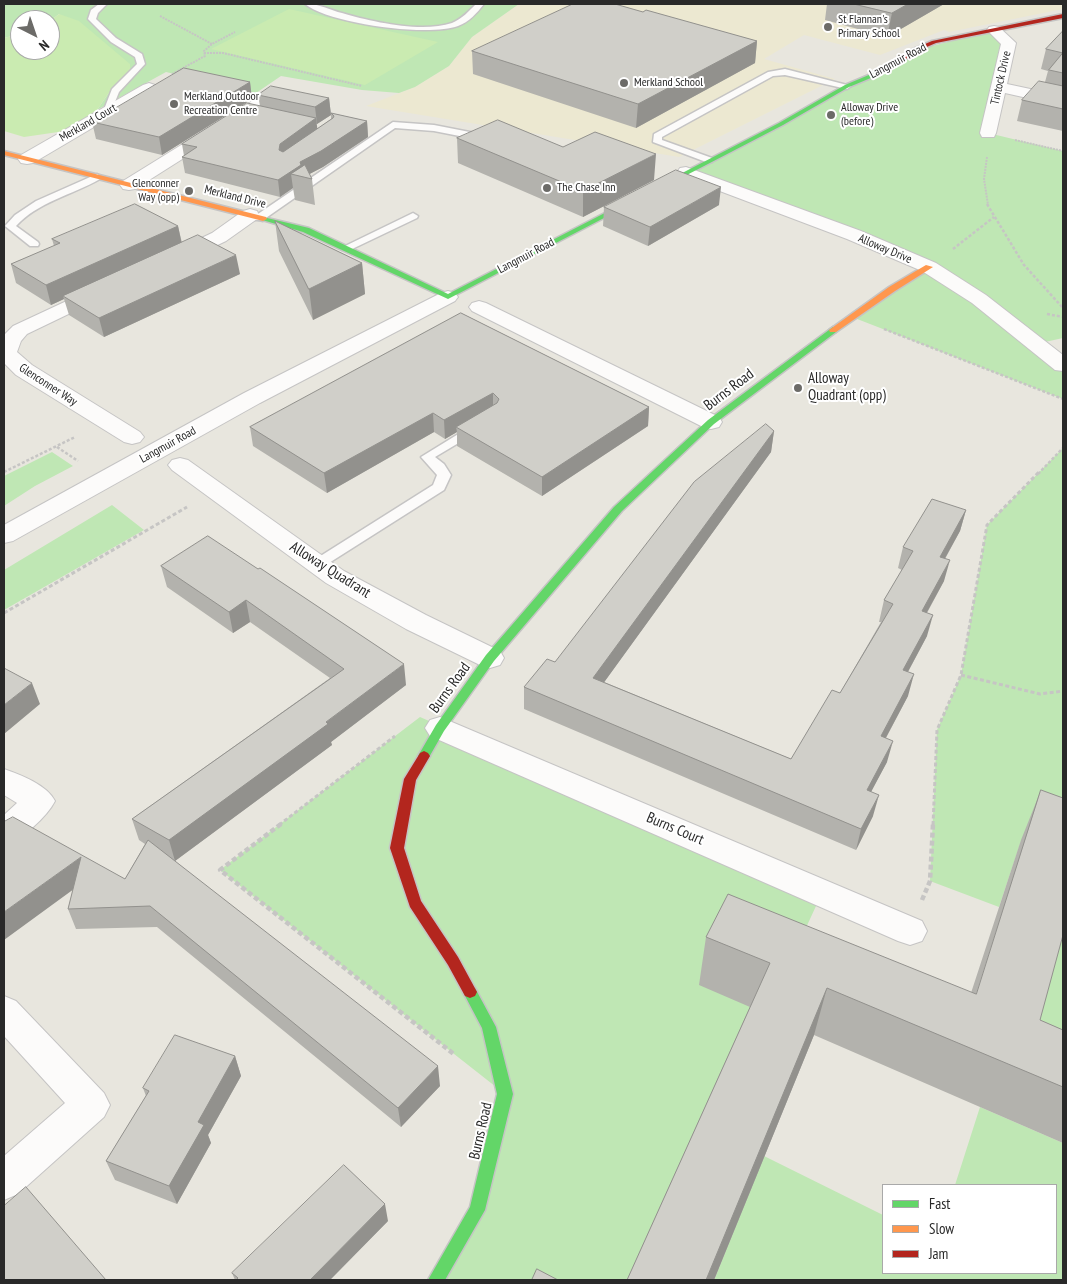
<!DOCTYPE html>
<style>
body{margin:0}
#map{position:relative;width:1067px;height:1284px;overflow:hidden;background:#e8e6de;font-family:"PT Sans Narrow",sans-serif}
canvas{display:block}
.frame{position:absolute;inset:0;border:5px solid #292929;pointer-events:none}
.legend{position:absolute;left:882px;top:1184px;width:175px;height:90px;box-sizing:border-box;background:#fff;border:1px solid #a9a9a9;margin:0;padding:6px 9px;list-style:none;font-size:15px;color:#292929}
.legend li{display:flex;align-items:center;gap:10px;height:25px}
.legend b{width:25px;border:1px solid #a9a9a9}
.north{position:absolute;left:10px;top:10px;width:50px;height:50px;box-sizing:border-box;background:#fff;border:1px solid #a9a9a9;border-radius:50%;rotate:139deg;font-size:14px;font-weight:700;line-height:20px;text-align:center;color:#292929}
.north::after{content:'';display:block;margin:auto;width:18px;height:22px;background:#6c6b68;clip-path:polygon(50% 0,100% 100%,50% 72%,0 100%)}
</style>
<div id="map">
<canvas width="1067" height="1284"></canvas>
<div class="frame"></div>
<ul class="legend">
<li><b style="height:6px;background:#63d668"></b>Fast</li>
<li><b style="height:6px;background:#ff974d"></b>Slow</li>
<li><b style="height:6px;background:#b3261e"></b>Jam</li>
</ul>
<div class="north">N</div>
</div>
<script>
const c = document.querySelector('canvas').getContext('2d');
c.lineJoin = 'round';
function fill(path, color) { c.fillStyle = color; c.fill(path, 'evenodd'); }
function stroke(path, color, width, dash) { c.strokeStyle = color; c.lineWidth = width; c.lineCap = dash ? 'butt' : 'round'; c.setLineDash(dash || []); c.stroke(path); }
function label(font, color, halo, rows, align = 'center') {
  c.font = font + ' "PT Sans Narrow",sans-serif'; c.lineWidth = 4; c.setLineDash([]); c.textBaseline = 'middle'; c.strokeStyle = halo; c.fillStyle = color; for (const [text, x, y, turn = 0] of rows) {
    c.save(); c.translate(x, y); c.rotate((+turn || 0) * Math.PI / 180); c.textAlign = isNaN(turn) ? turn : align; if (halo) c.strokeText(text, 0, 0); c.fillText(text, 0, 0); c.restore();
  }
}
fill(new Path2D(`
 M519,4H1063V9L949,32L944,30L880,55L804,35L764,59L835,79L679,157L366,106L415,87L449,66L472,37Z`), '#ece8d1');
fill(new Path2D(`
 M4,4H519L472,37L449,66L415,87L399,93L362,90L281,76L256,93L166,72L97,110L108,94L130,72L59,14L50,21L20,20V34L4,38Z
 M994,30L1003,36L988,133L1063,151V338L1036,344L1063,365V399L852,317L928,267L686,172L913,51Z
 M1063,448V856L1021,841L999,907L930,881L937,730L961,675L987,525Z
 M52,452L73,466L35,486L4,506V476Z
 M112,505L144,530L4,610V570Z
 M420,717L822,893L786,971L759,1011L640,1280H436L477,1210L505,1094L220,870Z
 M1063,901V1087L1016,1067Z
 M980,1107L1063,1143V1280H714L764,1156L883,1215V1273H1056V1185H955Z`), '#bfe7b4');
fill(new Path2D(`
 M289,9L438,42L365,85L211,49Z
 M59,14L79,21L130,64V72L108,94L97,110L65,131L24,137L4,131V38L20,34V50H50V21Z`), '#caebb1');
const lane = new Path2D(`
 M99,4H107L98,13L96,19L116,38L142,54L145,64L119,92L111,112L107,115L103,112L112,89L137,64L135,57L111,42L88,19L91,10Z
 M305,4C318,3 330,10 342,13C372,22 422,33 452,23C462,19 469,11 476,4H484C477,13 469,22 458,26C428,37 330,24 305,4Z
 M785,69L851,86L847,89L785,75L773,76L662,137V140L712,158V162H706L653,142L654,134L768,72Z
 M393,122L434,125L485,135L490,138L485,141L434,131L395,128L263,220H255V216Z
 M97,174L102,177L100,179C72,195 38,202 16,226L38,242L39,244L38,246H30L5,226L15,215L36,201Z
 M413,213L418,216L417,218L350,250H342L341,248Z
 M473,425L479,429L477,432L435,457L444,464L451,475L444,490L321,568H311L309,565L311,562L433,485L437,475L421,457Z`);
const street = new Path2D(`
 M994,26L999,27L1016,43L1007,84L1063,96V106L1005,93L996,133L994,137H982L980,133L1001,44L987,30L989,27Z
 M149,83L155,85L157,88L155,91L33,163L27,164L21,163L18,159L21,155L143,85Z
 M268,93L274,95L276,98L274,101L135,189L129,190L123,189L120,185L123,181L262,95Z
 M686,167L861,231L936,263L986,295L1063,355V371L1055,370L972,303L922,271L847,239L680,176L677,172L680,168Z
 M250,209L257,211L259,215L257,219L226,241L184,261L177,263L170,261L167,257L170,253L212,233L243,211Z
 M101,285L108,287L111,291L108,295L27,334L21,341L17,352L32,365L140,432L144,437L140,442L132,444L124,442L16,375L4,363V335L13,326Z
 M448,291L455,293L458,297L455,301L260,403L13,541L4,543V525L244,393L441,293Z
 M479,301L486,303L719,417L722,422L719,427L711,429L703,427L472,311L469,307L472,303Z
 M180,458L188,460L344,571L426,615L500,651L504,658L500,665L490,668L480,665L406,629L326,583L172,470L168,465L172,460Z
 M440,717L922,921L927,931L922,941L910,945L898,941L430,736L425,728L430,720Z
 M4,769C21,775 47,785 55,801C47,817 21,840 4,846V815L17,803L4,795Z
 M4,996L16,1001L104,1093L110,1105L104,1117L18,1194L4,1200V1156L65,1103L4,1036Z`);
const fast = new Path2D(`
 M876,72L879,74L878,75L849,87L783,125L448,299L303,232L259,219L263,217L309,228L448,294L779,123L845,85Z
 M833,327L837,330L836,332L714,424L622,511L494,661L444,731L428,759H420L418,756L436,725L486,655L614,507L708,420Z
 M470,986L475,988L496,1027L513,1094L485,1210L445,1280H428L470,1207L497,1094L482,1028L463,992L465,988Z`);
const slow = new Path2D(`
 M4,151L266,217L267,219L263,221L4,155Z
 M926,265L933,267L895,291L836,332H830L829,330L889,287Z`);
const jam = new Path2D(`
 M1063,14V18L936,43L915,52L895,67L878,75L873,74L891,65L911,50L932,41Z
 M424,751L428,753L430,756L416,780L404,848L421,901L458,957L477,992L475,996L470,998L465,996L448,965L410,907L390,848L404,779L420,753Z`);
stroke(lane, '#c5c4c4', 3);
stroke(street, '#c5c4c4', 2);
stroke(fast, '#c5c4c4', 3);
stroke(slow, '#c5c4c4', 3);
stroke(jam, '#c5c4c4', 3);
stroke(new Path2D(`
 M160,16L212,44
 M204,53H223L362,86
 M172,74L205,56L204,51L212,44L235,32
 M1015,140L1063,151
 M987,157L984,179L988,205`), '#c6c5c4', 2, [2, 1]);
stroke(new Path2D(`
 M987,204L1024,265L1063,308
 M953,249L994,217
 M1047,314L1063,317
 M884,329L1063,399
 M57,447L78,461
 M4,472L75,437
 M1038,474L1063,448`), '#c6c5c4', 2.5, [3, 2]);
stroke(new Path2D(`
 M4,613L187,507
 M961,675L1040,694L1063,691
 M279,825L395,736
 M933,825L937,730L961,675L987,525L1039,472`), '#c6c5c4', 3, [4, 2.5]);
stroke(new Path2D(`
 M281,824L220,870L455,1055
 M922,900L930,881L933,824`), '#c6c5c4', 4.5, [5, 3]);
fill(lane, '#fcfbfa');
fill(street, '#fcfbfa');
fill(fast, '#63d668');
fill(slow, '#ff974d');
fill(jam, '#b3261e');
fill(new Path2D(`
 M827,4H944L887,37L825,20Z
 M643,12L757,41L755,63L636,128L473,74L472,51Z
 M1063,31V131L1017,121L1022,100L1045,82L1048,71L1041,69L1046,49Z
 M250,82L252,99L162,155L96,139L92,122Z
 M258,95L329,98L331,115L317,124H316L317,129L331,119V113L367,121L368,137L323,167L309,174L312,179L315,205L295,200L293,188L280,197L185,173L182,157L184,156L182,144L260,106Z
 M457,138L563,147L654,180L583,217L458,163Z
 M719,205L648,246L603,226L604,207Z
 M275,221L362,263L365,294L313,320L279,251Z
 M178,226L182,243L240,274L104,337L69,315L64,299L51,305L16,283L11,264L54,246L52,239Z
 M461,313L649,407L648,426L542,496L457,446V432L445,439L434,432L327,493L253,446L250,427Z
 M774,431L771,452L604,682L791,759L840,693L881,622H879L884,600L902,570L898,568L903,547L966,510L960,531L945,559L944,581L927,613V636L908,672V696L886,738L887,762L871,791L873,816L856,850L524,709V687L555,662Z
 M208,536L406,685L331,742L332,745L175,861L440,1086L401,1127L157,927L76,929L68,909L73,890L125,879L145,844L139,840L132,819L330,678L250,622L233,633L167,587L161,566Z
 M1041,790L1040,1020L1063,1030V1143L814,1035L714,1280H627L750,1007L699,985L706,937L971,993L1021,840Z
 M235,1056L241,1076L208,1135L211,1143L177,1204L115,1180L106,1161L146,1096L143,1088Z
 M388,1221L330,1280H235L232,1273Z`), '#b3b2ad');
fill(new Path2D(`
 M908,4H944L887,37L892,13Z
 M757,41L755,63L636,128L638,104Z
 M250,82L252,99L162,155L159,137Z
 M329,98L331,115L317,124L315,107Z
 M316,118L318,134L282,159L279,150L280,144Z
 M367,121L368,137L323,167L304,177L291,174L293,188L280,197L278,180L300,162Z
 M656,154L654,180L583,217V191Z
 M721,187L719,205L648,246L650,227Z
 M178,226L182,245L63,296L64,299L51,305L46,285Z
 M236,255L240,274L104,337L99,318Z
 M362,263L365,294L313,320L309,289Z
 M493,393V412L456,427L457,432L445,439L444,420Z
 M649,407L648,426L542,496V477Z
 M433,413L434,432L327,493L324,473Z
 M774,431L771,452L592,699L593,678Z
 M966,510L960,531L934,578L940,557Z
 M950,560L944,581L916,632L922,611Z
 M246,600L250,622L233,633L229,612Z
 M933,615L927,636L897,692L903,670Z
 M404,664L406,685L331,742L332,745L175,861L169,840Z
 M914,674L908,696L875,758L881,736Z
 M32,683L40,704L4,734V705Z
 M893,741L887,762L861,811L867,790Z
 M879,795L873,816L856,850L861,829Z
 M81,857L89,878L4,940V912Z
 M827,988L814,1035L714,1280H706Z
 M235,1056L241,1076L208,1135L211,1143L177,1204L169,1186L198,1122Z
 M438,1066L440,1086L401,1127L398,1108Z
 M385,1204L388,1221L330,1280H310Z`), '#92918d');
const building = new Path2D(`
 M573,4H615L643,12L646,10L757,41L638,104L472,51Z
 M854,4H908L892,13Z
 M1063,31V53L1046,49Z
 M1063,53V73L1049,70Z
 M184,68L250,82L159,137L92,122Z
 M1039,81L1063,86V109L1022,100Z
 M271,86L329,98L315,107L258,95Z
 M247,103L316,118L280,144L279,150L283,152L333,118L334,116L331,113L367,121L321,151L300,162L301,165L278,180L182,157L197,147L182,144Z
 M498,120L563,147L595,132L656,154L583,191L457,138Z
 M305,165L312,179L291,174Z
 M676,170L721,187L650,227L604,207Z
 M135,204L178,226L46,285L11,264L60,243L52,239Z
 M275,221L362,263L309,289Z
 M198,235L236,255L99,318L63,296Z
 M461,313L649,407L542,477L456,427L497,403L499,399L493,393L444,420L433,413L324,473L250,427Z
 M766,424L774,431L593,678L791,759L832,690L840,693L893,604L884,600L913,551L903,547L932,499L966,510L940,557L950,560L922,611L933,615L903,670L914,674L881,736L893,741L867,790L879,795L861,829L524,687L547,659L555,662L694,482Z
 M208,536L258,569L260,568L404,664L326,722L328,724L169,840L132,819L344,669L246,600L229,612L161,566Z
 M4,668L32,683L4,705Z
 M1041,790L1063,798V935L1040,1020L1063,1030V1087L827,988L706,1280H627L770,963L706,937L728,894L976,994Z
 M13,817L125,879L148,840L438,1066L398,1108L150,906L68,909L81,857L4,912V822Z
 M175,1035L235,1056L198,1122L204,1125L169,1186L106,1161L149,1091L143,1088Z
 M344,1165L385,1204L310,1280H236L238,1278L232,1273Z
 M26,1187L106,1280H4V1206Z
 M537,1269L558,1280H532Z`);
fill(building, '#d0cfc9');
stroke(building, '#92918d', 1);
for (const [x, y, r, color] of [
 [828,27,5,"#6c6b68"],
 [624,83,5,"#6c6b68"],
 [174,104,5,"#6c6b68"],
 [831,115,5,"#6c6b68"],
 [547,188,5,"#6c6b68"],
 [189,191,5,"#6c6b68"],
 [798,388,5,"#6c6b68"]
]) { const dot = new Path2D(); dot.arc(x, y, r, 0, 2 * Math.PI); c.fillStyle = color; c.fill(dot); stroke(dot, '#fff', 2); }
label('12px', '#292929', '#fff', [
 ["St Flannan's",838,20],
 ["Primary School",838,34],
 ["Merkland School",634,83],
 ["Merkland Outdoor",184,97],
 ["Recreation Centre",184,111],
 ["Alloway Drive",841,108],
 ["(before)",841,122],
 ["Glenconner",179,184,"right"],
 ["Way (opp)",179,198,"right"],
 ["The Chase Inn",557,188]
], 'left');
label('12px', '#292929', '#fff', [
 ["Langmuir Road",898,61,-28],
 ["Tintock Drive",1001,78,-77],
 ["Merkland Court",88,123,-30],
 ["Merkland Drive",235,197,14],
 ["Alloway Drive",885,249,23],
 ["Langmuir Road",526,256,-28],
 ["Glenconner Way",48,385,33],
 ["Langmuir Road",168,445,-29]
]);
label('15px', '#292929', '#fff', [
 ["Alloway",808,379],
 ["Quadrant (opp)",808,396]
], 'left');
label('15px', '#292929', '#fff', [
 ["Burns Road",729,390,-37],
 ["Alloway Quadrant",330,570,32],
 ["Burns Road",450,688,-54],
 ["Burns Court",675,829,23],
 ["Burns Road",481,1131,-77]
]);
</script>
